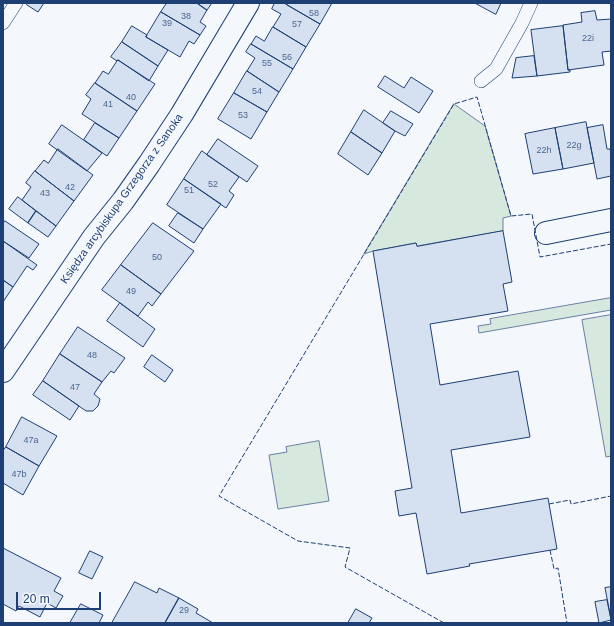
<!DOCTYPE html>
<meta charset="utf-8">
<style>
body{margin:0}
#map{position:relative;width:614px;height:626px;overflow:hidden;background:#f4f7fb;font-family:Helvetica,sans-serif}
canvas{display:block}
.frame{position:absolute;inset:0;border:4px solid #1d3f73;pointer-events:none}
.scale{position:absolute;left:16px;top:592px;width:85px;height:18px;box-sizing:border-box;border:2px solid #1d3f73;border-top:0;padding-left:5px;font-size:12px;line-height:14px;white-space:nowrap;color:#1d3f73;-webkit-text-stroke:3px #f4f7fb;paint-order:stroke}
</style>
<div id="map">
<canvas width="614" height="626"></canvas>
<div class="frame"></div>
<div class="scale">20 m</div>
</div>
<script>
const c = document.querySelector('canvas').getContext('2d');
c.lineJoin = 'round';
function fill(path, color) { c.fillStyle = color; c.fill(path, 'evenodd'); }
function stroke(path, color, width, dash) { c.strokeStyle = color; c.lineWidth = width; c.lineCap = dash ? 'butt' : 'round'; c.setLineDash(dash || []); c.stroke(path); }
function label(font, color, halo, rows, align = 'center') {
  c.font = font + ' Helvetica,sans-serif'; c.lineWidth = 3; c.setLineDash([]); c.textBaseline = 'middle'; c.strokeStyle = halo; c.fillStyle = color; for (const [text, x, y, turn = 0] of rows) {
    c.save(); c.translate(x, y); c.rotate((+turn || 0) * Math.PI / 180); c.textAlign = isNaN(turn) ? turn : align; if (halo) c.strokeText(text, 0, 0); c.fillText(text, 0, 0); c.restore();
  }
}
const green = new Path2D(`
 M454,104L485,126L511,216L503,218V231L417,246L416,243L373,251L364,254Z
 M611,298V310L479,333L478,326L491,324L490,319Z
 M611,315V456L606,457L582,320Z
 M319,441L329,501L278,509L269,455L287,452L286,447Z`);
fill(green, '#d7e8df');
stroke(green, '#687fa3', 1);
const building = new Path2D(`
 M28,3H44L38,12L27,5Z
 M167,3H197L207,10L200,22L206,26L200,35L161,12Z
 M197,3H212L207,10Z
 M275,3H284L320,24L306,47L273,27L281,14L272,9Z
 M288,3H332L320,24L287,5Z
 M475,3H501L496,14Z
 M595,11L597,20L611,19V51L602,52L604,65L568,70L563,25L582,22L581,13Z
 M161,12L200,35L194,44L189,41L180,57L146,37Z
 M132,26L147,35L146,37L168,50L158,66L122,42Z
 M563,26L568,70H570V72L537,76L531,30Z
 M273,27L306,47L293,69L251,44L256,36L264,41Z
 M122,42L158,66L149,81L118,60L117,61L111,57Z
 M251,44L293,69L279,92L247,71L255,58L246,52Z
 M534,56L537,76L512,78L516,58Z
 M118,60L155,84L137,111L95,83L103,71L108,74Z
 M247,71L279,92L267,112L234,93Z
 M385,76L404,88L411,77L433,91L419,113L378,87Z
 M95,83L137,111L119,138L82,114L91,99L86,95Z
 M234,93L267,112L251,139L218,119Z
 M364,110L395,131L382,153L351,132Z
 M391,111L413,124L405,136L395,131L383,123Z
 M586,122L594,163L563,169L555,128Z
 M95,123L119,138L107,156L84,140Z
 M62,125L102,153L87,171L49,144Z
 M603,125L607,149H610L611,154V176L597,179L587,128Z
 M555,128L563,169L533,174L525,134Z
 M351,132L382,153L368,175L338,154Z
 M218,139L258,166L247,182L207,155Z
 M58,149L93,175L74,201L35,171L44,160L48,163Z
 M202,151L239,177L229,191L234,195L226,208L184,179Z
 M35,171L74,201L56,226L22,200L31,187L26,183Z
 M184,179L221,204L203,229L167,205Z
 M18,197L36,211L28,223L9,209Z
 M36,211L56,226L48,237L28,223Z
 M178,213L203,229L194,243L169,226Z
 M5,221L39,244L29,258L3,241V224Z
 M153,223L194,251L161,294L121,265Z
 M503,231L512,282L503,284L508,311L430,324L440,385L518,371L530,437L451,450L461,513L548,498L557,549L469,564L470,566L427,574L416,513L399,516L395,491L412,488L373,251L416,243L417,246Z
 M3,241L37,265L33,270L27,266L13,287L3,280Z
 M121,265L161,294L152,306L148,302L138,316L102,290Z
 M3,280L13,287L3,302Z
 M120,303L155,329L143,347L107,321Z
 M78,327L125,358L114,373L111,371L102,382L60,354Z
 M60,354L102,382L94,394L100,399L98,406L93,411H86L43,381Z
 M152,355L173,370L165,382L144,367Z
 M43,381L79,406L70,420L33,395Z
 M22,417L57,436L39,466L6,447Z
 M6,447L39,466L23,495L3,483V451Z
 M3,548L61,578L54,591L63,596L56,608L47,603L40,617L19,606L16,611L3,604Z
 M90,551L103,557L92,579L79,573Z
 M135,582L157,593L159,588L179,598L165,623H112Z
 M611,587V619L605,588Z
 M179,598L198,609L196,613L213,623H165Z
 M607,600L611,620L599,623L595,602Z
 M81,604L103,615L99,623H70Z
 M356,609L372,618L369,623H348Z`);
fill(building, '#d5e0f0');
stroke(building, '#1d3f73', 1);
const service = new Path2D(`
 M3,23L16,3
 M481,81L496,69L522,23L531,3`);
const minor = new Path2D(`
 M546,233L611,220
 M3,371L94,237L123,201L149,164L182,114L248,3`);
stroke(service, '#1d3f73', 14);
stroke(minor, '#1d3f73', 24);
stroke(service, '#f4f7fb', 13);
stroke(minor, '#f4f7fb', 22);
stroke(new Path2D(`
 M549,504L570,500L571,504L611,496
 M550,550L554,569L558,568L567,623
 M444,623L345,567L350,548L298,541L219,496L454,104L477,97L511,216L532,214L540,257L611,244`), '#1d3f73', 1, [5, 2]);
label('9px', '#4b6792', null, [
 ["58",314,14],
 ["38",186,17],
 ["39",167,24],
 ["57",297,25],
 ["22i",588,39],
 ["56",287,58],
 ["55",267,64],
 ["54",257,92],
 ["40",131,98],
 ["41",108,105],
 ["53",243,116],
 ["22g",574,146],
 ["22h",544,151],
 ["52",213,185],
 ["42",70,188],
 ["51",189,191],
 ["43",45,194],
 ["50",157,258],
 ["49",131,292],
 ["48",92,356],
 ["47",75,388],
 ["47a",31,441],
 ["47b",19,475],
 ["29",184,611]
]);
label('11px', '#1d3f73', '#f4f7fb', [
 ["Księdza arcybiskupa Grzegorza z Sanoka",122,199,-55]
]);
</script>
